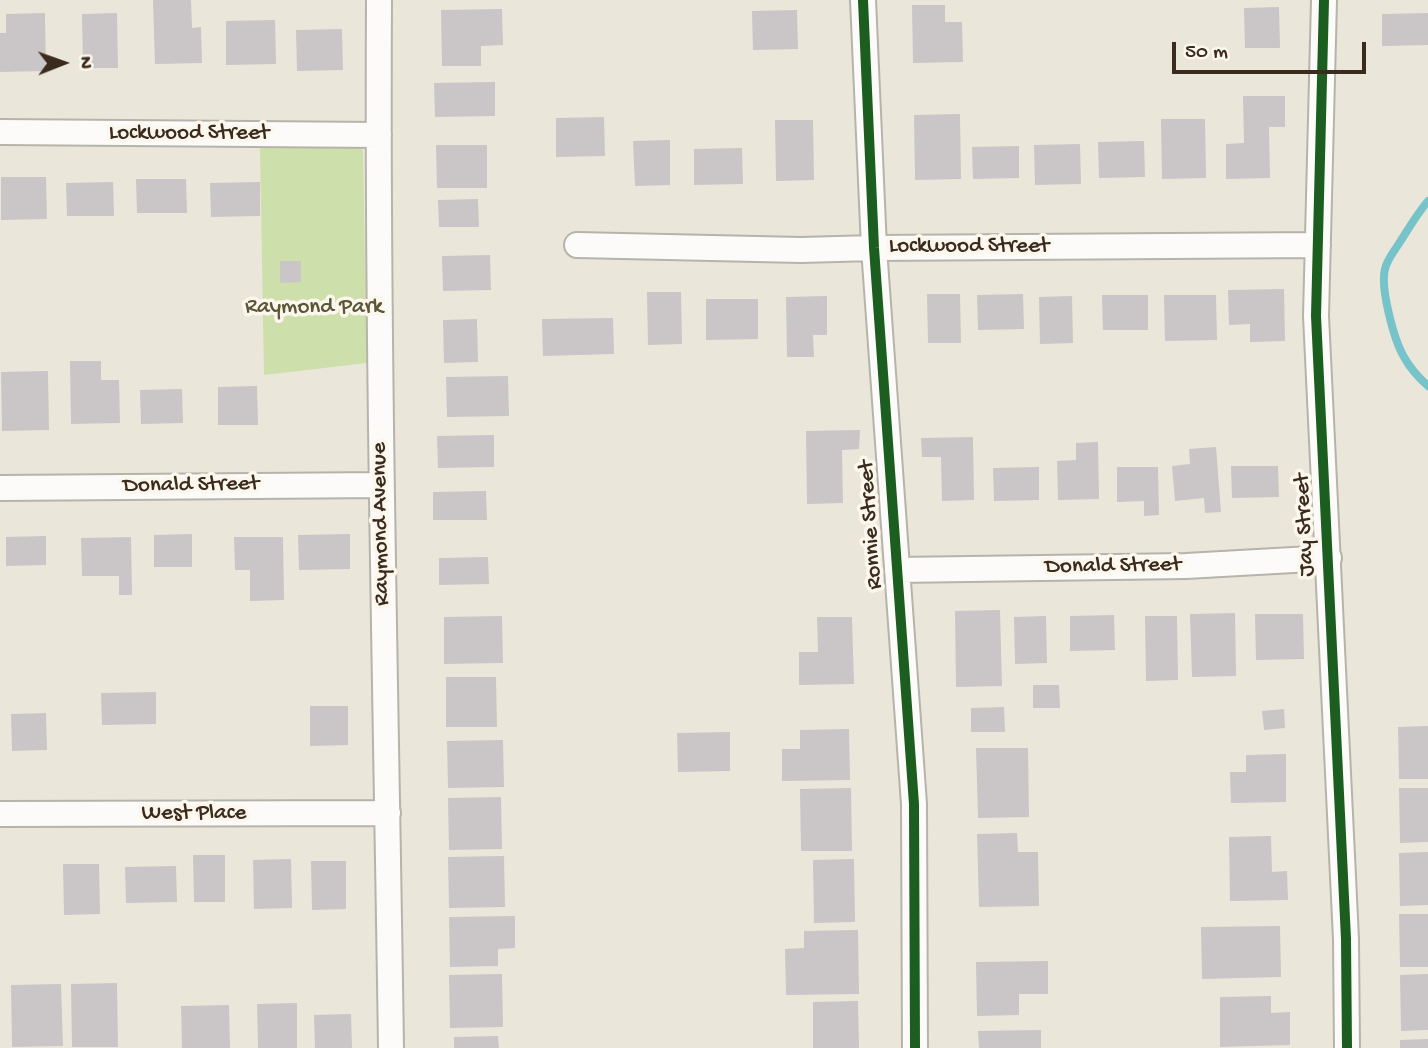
<!DOCTYPE html>
<style>
body{margin:0}
#map{position:relative;width:1428px;height:1048px;overflow:hidden;background:#eae7da;font-family:"Gochi Hand",sans-serif}
canvas{display:block}
.north{position:absolute;left:28px;top:28px;width:70px;height:70px;-webkit-text-stroke:5px #fbf7ec;paint-order:stroke;rotate:89deg;font-size:19px;font-weight:700;line-height:28px;text-align:center;color:#3b2a1e}
.north::after{content:'';display:block;margin:auto;width:24px;height:32px;background:#3b2a1e;clip-path:polygon(50% 0,100% 100%,50% 72%,0 100%)}
.scale{position:absolute;left:1172px;top:42px;width:194px;height:32px;box-sizing:border-box;border:4px solid #3b2a1e;border-top:0;padding-left:9px;font-size:21px;line-height:24px;white-space:nowrap;color:#3b2a1e;-webkit-text-stroke:5px #fbf7ec;paint-order:stroke}
</style>
<div id="map">
<canvas width="1428" height="1048"></canvas>
<div class="north">N</div>
<div class="scale">50 m</div>
</div>
<script>
const c = document.querySelector('canvas').getContext('2d');
c.lineJoin = 'round';
function fill(path, color) { c.fillStyle = color; c.fill(path, 'evenodd'); }
function stroke(path, color, width, dash) { c.strokeStyle = color; c.lineWidth = width; c.lineCap = dash ? 'butt' : 'round'; c.setLineDash(dash || []); c.stroke(path); }
function label(font, color, halo, rows, align = 'center') {
  c.font = font + ' "Gochi Hand",sans-serif'; c.lineWidth = 7; c.setLineDash([]); c.textBaseline = 'middle'; c.strokeStyle = halo; c.fillStyle = color; for (const [text, x, y, turn = 0] of rows) {
    c.save(); c.translate(x, y); c.rotate((+turn || 0) * Math.PI / 180); c.textAlign = isNaN(turn) ? turn : align; if (halo) c.strokeText(text, 0, 0); c.fillText(text, 0, 0); c.restore();
  }
}
fill(new Path2D(`
 M260,146H361L363,152L367,363L264,375Z`), '#cddfaa');
stroke(new Path2D(`
 M1428,201C1416,215 1408,230 1398,245C1393,253 1387,260 1385,269C1380,288 1394,340 1404,357C1410,368 1419,378 1428,386`), '#77c3ca', 8);
fill(new Path2D(`
 M153,0H191L192,28L201,27L202,63L155,64Z
 M912,5H945V22H962L963,62L913,63Z
 M1279,7L1280,48H1245L1244,8Z
 M502,9L503,45L481,46V66H442L441,10Z
 M797,10L798,49L753,50L752,11Z
 M45,13L46,71L0,72V33H6V14Z
 M117,13L118,68H83L82,14Z
 M1428,13V45L1382,46V14Z
 M275,20L276,64L226,65V21Z
 M342,29L343,70L297,71L296,30Z
 M495,82V116L435,117L434,83Z
 M1243,96H1285V127H1269L1270,178L1226,179V144L1244,143Z
 M960,114L961,179L915,180L914,115Z
 M604,117L605,156L556,157V118Z
 M1161,119H1205L1206,178L1162,179Z
 M775,120H813L814,180L776,181Z
 M670,140V185L635,186L633,141Z
 M1144,141L1145,177L1099,178L1098,142Z
 M1080,144L1081,184L1035,185L1034,145Z
 M436,145H487V188H437Z
 M1019,146V178L973,179L972,147Z
 M742,148L743,184L694,185V149Z
 M1,177H46L47,219L1,220Z
 M136,179H186L187,213H137Z
 M113,182L114,216H67L66,183Z
 M260,182V216L211,217L210,183Z
 M478,199L479,227H439L438,200Z
 M490,255L491,290L443,291L442,256Z
 M280,261H301V282L280,283Z
 M1284,289L1285,341L1250,342V324L1229,325L1228,290Z
 M647,292H681L682,344L648,345Z
 M927,294H960L961,343H928Z
 M1023,294L1024,329L978,330L977,295Z
 M1102,295H1148V330H1103Z
 M1164,295H1216L1217,340L1165,341Z
 M827,296V335H813L814,357H787L786,297Z
 M1072,296L1073,343L1040,344L1039,297Z
 M706,299H758V339L706,340Z
 M613,318L614,354L543,356L542,319Z
 M477,319L478,362L444,363L443,320Z
 M70,361H101V380H119L120,423L71,424Z
 M48,371L49,430L2,431L1,372Z
 M508,376L509,416L447,417L446,377Z
 M257,386L258,425H218V387Z
 M182,389L183,423L141,424L140,390Z
 M860,430L859,449L842,450L843,503L807,504L806,431Z
 M494,435V467L438,468L437,436Z
 M973,437L974,500L942,501L941,457H922L921,438Z
 M1098,442L1099,499L1058,500L1057,461L1076,460V443Z
 M1216,447L1221,512L1205,513L1204,498L1175,501L1172,466L1190,464L1189,449Z
 M1231,466H1278L1279,497L1232,498Z
 M1039,467V500L994,501L993,468Z
 M1117,467H1158L1159,515L1144,516V501L1117,502Z
 M486,491L487,520H433V492Z
 M192,534V567H154V535Z
 M350,534V569L299,570L298,535Z
 M46,536V565L6,566V537Z
 M131,537L132,595H119V576H82L81,538Z
 M234,537H283L284,600L250,601V570H235Z
 M488,557L489,584L439,585V558Z
 M1000,610L1002,686L956,687L955,611Z
 M1235,613L1236,676L1192,677L1190,614Z
 M1255,614H1303L1304,659L1256,660Z
 M1114,615L1115,650L1070,651V616Z
 M502,616L503,663L444,664V617Z
 M1046,616L1047,663L1015,664L1014,617Z
 M1145,616H1177L1178,680L1146,681Z
 M817,617H852L854,684L799,685V652H818Z
 M446,677H496L497,727H446Z
 M1033,685H1059L1060,708H1033Z
 M156,692V724L102,725L101,693Z
 M310,706H348V745L310,746Z
 M1004,707L1005,732H971V708Z
 M1284,709L1285,728L1264,730L1262,711Z
 M46,713L47,750L12,751L11,714Z
 M1428,726V779H1399L1398,727Z
 M849,729L850,780L782,781V749H800V730Z
 M730,732V771L678,772L677,733Z
 M503,740L504,787L448,788L447,741Z
 M976,748H1028L1029,817L978,818Z
 M1286,754V802L1231,803L1230,772H1246V755Z
 M851,788L852,851H801L800,789Z
 M1399,788H1428V842L1400,843Z
 M501,797L502,849L449,850L448,798Z
 M1017,833L1018,852H1038L1039,906L979,907L977,834Z
 M1271,836L1272,872L1287,871L1288,900L1230,901L1229,837Z
 M1428,852V905L1400,906L1399,853Z
 M193,855H225V902H194Z
 M504,856L505,907L449,908L448,857Z
 M291,859L292,908L254,909L253,860Z
 M854,859L855,922L814,923L813,860Z
 M311,861H346V909L312,910Z
 M63,864H99L100,914L64,915Z
 M176,866L177,902L126,903L125,867Z
 M1399,914H1428V967H1400Z
 M515,916V948L498,949V966L450,967L449,917Z
 M1280,926L1281,977L1202,979L1201,927Z
 M858,930L859,994L786,995L785,949L804,948V931Z
 M1048,961V994H1019V1015L977,1016L976,962Z
 M502,974L503,1027L450,1028L449,975Z
 M1428,974V1030L1401,1031L1400,975Z
 M117,983L118,1047H72L71,984Z
 M61,984L63,1046L12,1047L11,985Z
 M1271,996V1013L1290,1012V1045L1220,1047V997Z
 M858,1001L859,1048H813V1002Z
 M297,1003V1048H258L257,1004Z
 M229,1005L230,1048H182L181,1006Z
 M351,1014L352,1048H315L314,1015Z
 M1041,1030V1048H979L978,1031Z
 M498,1036L499,1048H454V1037Z
 M1428,1039V1048H1400V1040Z`), '#cac5c7');
const minor = new Path2D(`
 M379,0C377,349 386,699 391,1048
 M863,0L874,248L914,804L915,1048
 M1324,0L1316,316L1346,939L1347,1048
 M0,132L379,135
 M577,245L801,250L874,248L1318,245
 M0,488L381,485
 M897,570L1186,566L1329,558
 M0,814L388,813`);
stroke(minor, '#b6b3aa', 28);
stroke(minor, '#fcfbf9', 24);
stroke(new Path2D(`
 M863,0L874,248L914,804L915,1048
 M1324,0L1316,316L1346,939L1347,1048`), '#1b5e20', 10);
label('23px', '#3b2a1e', '#fbf7ec', [
 ["Lockwood Street",189,134],
 ["Lockwood Street",969,247],
 ["Donald Street",191,486,-1],
 ["Raymond Avenue",382,524,-91],
 ["Ronnie Street",872,525,-94],
 ["Jay Street",1306,525,-93],
 ["Donald Street",1113,567,-1],
 ["West Place",194,814]
]);
label('23px', '#5a5637', '#fbf7ec', [
 ["Raymond Park",314,308]
]);
</script>
